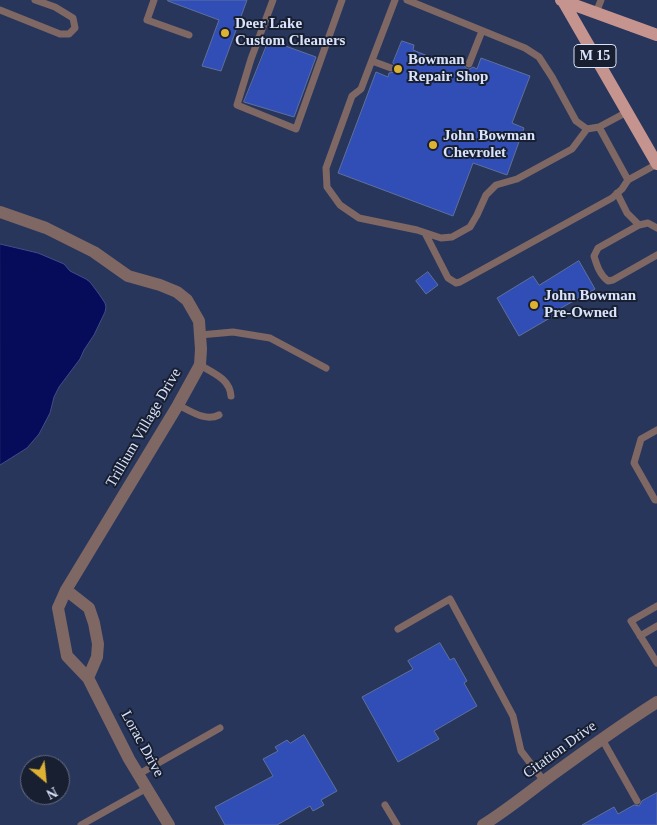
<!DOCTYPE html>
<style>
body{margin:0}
#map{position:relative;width:657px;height:825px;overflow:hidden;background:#28365c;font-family:"Times New Roman",serif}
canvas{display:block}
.north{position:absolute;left:20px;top:755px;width:50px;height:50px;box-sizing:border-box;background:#181f30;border:1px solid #656d81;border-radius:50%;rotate:152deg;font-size:14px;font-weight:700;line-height:20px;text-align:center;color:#d9e3fb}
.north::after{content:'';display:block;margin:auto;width:18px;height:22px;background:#deb133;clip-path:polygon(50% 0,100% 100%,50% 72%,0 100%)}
</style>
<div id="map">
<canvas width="657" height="825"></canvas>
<div class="north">N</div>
</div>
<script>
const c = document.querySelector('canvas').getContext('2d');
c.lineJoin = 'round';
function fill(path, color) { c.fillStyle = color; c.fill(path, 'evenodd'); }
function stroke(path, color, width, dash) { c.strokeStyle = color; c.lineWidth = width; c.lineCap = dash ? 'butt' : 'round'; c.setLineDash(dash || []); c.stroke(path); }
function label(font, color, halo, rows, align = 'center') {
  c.font = font + ' "Times New Roman",serif'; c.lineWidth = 4; c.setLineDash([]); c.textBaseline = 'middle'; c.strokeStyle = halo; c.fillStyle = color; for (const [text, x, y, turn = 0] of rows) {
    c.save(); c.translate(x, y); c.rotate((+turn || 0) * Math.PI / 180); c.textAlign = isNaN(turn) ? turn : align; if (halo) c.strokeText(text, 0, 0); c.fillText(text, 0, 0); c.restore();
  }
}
const water = new Path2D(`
 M0,244L38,253L64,264L70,271L86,279L90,282L99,294L105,303L106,307L105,312L94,335L84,350L80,359L59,387L54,397L50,413L39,434L27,448L0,465Z`);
fill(water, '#060b5a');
stroke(water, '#454c8a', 1);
const building = new Path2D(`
 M168,0H247L221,71L202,66L219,20L168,1Z
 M269,40L316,57L294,117L244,102Z
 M402,41L414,45L413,50L440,61L442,57L464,64L465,67L468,69H470L473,67L477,69L481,58L530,76L512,123L524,128L507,175L473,163L453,216L338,173L376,72L388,77L389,73L395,72L396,67L393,63Z
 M579,261L595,289L554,312L555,315L519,336L497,298L533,276L539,285Z
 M428,272L438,285L426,294L416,281Z
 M440,643L450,660L454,658L467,681L464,683L477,706L434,731L439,739L398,762L362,697L413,669L408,661Z
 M304,735L337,791L321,800L324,805L313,811L310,806L277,825H225L215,807L273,776L263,759L278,751L275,747L287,740L290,743Z
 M657,793V825H582L614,807L618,814L634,805L639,806L642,801Z`);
fill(building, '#304eb5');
stroke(building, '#5f709b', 1);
stroke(new Path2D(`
 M154,0L147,20L189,35
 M273,0L251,59L237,105L296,129L342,0
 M395,0L361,89L352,96L326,168L327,187L340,205L359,218L417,230L441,238L452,237L470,227L477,215L486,195L496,185L517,179L572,149L587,129
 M407,0L525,48L539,57L552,77L576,121L587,129L599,127
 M0,10L60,34H69L75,28L73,18L55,7L35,0
 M596,13L601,0
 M372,61L391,68
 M469,64L482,31
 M627,112L599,127L628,180L657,164
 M617,193L627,213L639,225L648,223L657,228
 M639,225L598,248L594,256C597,266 600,275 608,281L613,280L657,255
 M425,233L448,278L456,283L460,282L612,198L622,189L628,180
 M200,335L233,332L270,338L326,368
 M200,365C213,373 230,379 231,396
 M178,405C191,411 205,422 219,415
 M657,430L641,439L634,463L655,500H657
 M657,606L631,621L657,663
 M398,629L450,599L513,716L521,751L544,781
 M640,636L657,626
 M602,739L637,801
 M139,774L220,728
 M385,805L397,825
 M81,825L147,788`), '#7f6764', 7);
stroke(new Path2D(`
 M0,212L46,228L94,252L128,276L160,285L177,292L187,300L199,321L201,349L200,365L178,405L66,590L58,608L67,656L88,678L129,759L169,825
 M66,590L89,608L94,623L98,644L97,657L88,678
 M483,825C507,810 529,792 552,775C586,750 621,725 657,702`), '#7f6764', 12);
stroke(new Path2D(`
 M561,0L657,35
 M563,1L657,164`), '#c5948e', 12);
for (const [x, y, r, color] of [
 [225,33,5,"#deb133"],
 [398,69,5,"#deb133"],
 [433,145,5,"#deb133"],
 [534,305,5,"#deb133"]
]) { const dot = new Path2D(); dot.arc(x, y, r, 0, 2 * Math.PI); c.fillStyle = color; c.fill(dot); stroke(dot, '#181f30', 2); }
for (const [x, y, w] of [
 [595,56,42]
]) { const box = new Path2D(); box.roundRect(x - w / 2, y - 11.5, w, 23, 4); c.fillStyle = '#181f30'; c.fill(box); stroke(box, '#d9e3fb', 1); }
label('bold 14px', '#d9e3fb', null, [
 ["M 15",595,56]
]);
label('bold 15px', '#d9e3fb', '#181f30', [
 ["Deer Lake",235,24],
 ["Custom Cleaners",235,41],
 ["Bowman",408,60],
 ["Repair Shop",408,77],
 ["John Bowman",443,136],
 ["Chevrolet",443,153],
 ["John Bowman",544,296],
 ["Pre-Owned",544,313]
], 'left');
label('15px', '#d9e3fb', '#181f30', [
 ["Trillium Village Drive",144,428,-60],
 ["Lorac Drive",142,744,61],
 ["Citation Drive",560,750,-36]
]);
</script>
